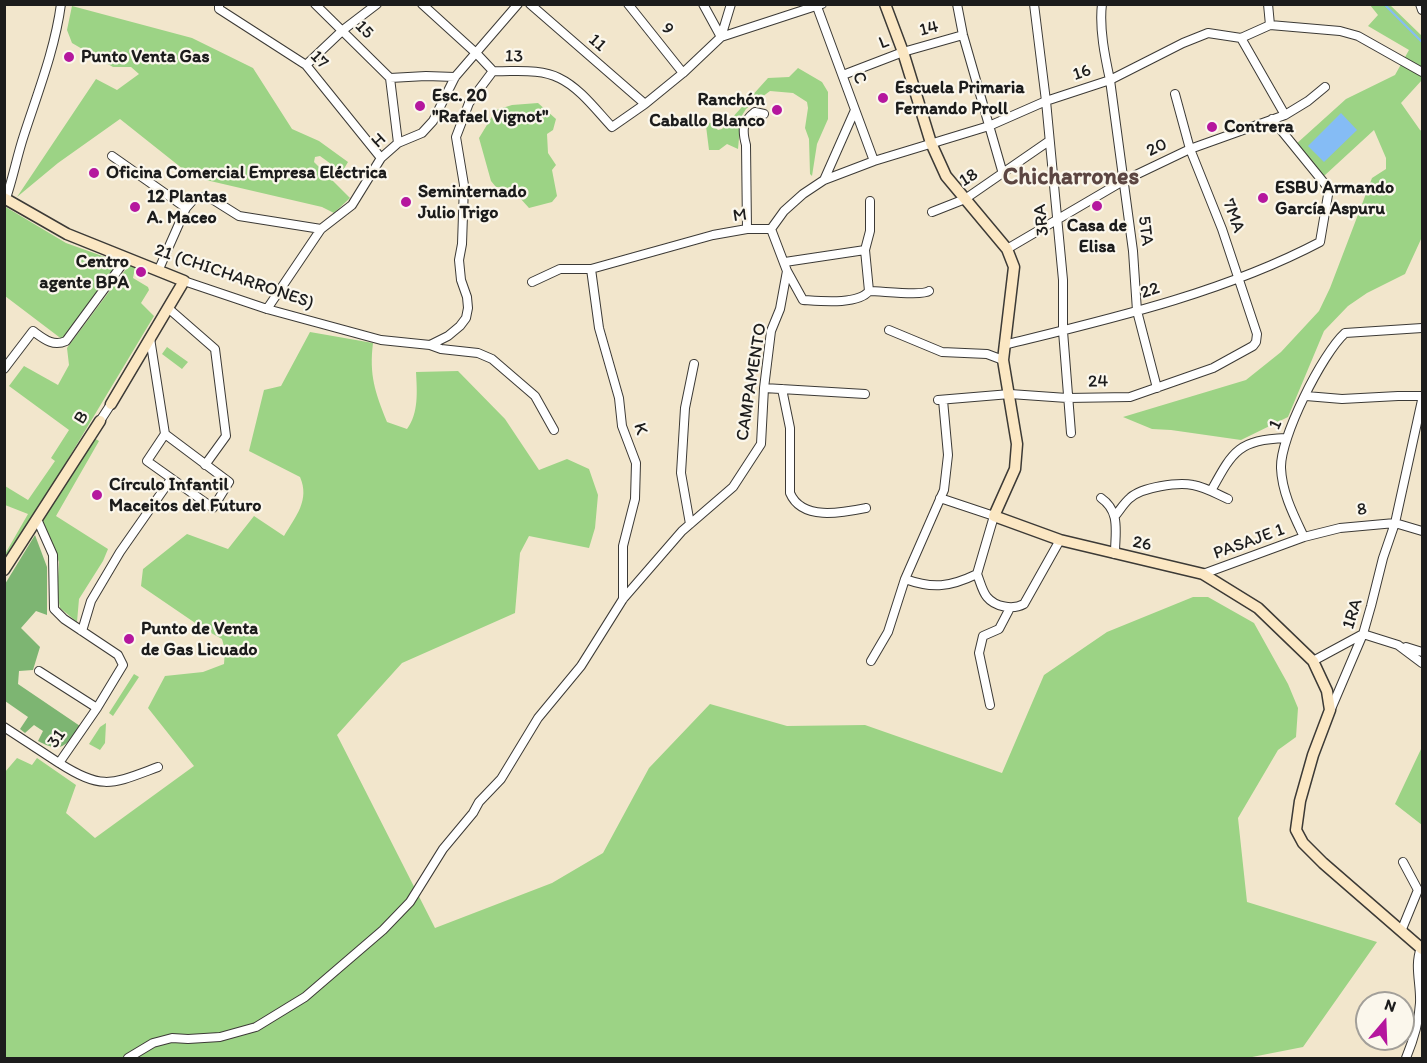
<!DOCTYPE html>
<meta charset="utf-8">
<style>
body{margin:0}
#map{position:relative;width:1427px;height:1063px;overflow:hidden;background:#f2e6cc;font-family:Itim,sans-serif}
canvas{display:block}
.frame{position:absolute;inset:0;border:6px solid #1c1c1c;pointer-events:none}
.north{position:absolute;left:1355px;top:991px;width:60px;height:60px;box-sizing:border-box;background:#fbf7ec;border:2px solid #a29f99;border-radius:50%;rotate:19deg;font-size:16px;font-weight:700;line-height:24px;text-align:center;color:#1c1c1c}
.north::after{content:'';display:block;margin:auto;width:21px;height:27px;background:#b5179e;clip-path:polygon(50% 0,100% 100%,50% 72%,0 100%)}
</style>
<div id="map">
<canvas width="1427" height="1063"></canvas>
<div class="frame"></div>
<div class="north">N</div>
</div>
<script>
const c = document.querySelector('canvas').getContext('2d');
c.lineJoin = 'round';
function fill(path, color) { c.fillStyle = color; c.fill(path, 'evenodd'); }
function stroke(path, color, width, dash) { c.strokeStyle = color; c.lineWidth = width; c.lineCap = dash ? 'butt' : 'round'; c.setLineDash(dash || []); c.stroke(path); }
function label(font, color, halo, rows, align = 'center') {
  c.font = font + ' Itim,sans-serif'; c.lineWidth = 4.5; c.setLineDash([]); c.textBaseline = 'middle'; c.strokeStyle = halo; c.fillStyle = color; for (const [text, x, y, turn = 0] of rows) {
    c.save(); c.translate(x, y); c.rotate((+turn || 0) * Math.PI / 180); c.textAlign = isNaN(turn) ? turn : align; if (halo) c.strokeText(text, 0, 0); c.fillText(text, 0, 0); c.restore();
  }
}
fill(new Path2D(`
 M1370,5H1390L1422,36V80L1401,103L1420,130L1422,131V237L1405,274L1367,293L1348,306L1324,331L1288,417L1241,440L1171,430L1152,429L1123,417L1246,380L1281,352L1319,311L1330,288L1372,178L1386,169V158L1374,130L1324,176L1295,145L1346,99L1395,75L1409,50L1368,26L1378,15Z
 M72,6L192,38L253,68L292,129L319,141L348,162L342,172L320,156L315,157L314,162L350,198L334,213L322,207L193,177L120,119L58,163L17,197L96,79L117,90L139,74L131,67H113L72,43L67,30Z
 M798,68L822,82L828,92V119L817,144L812,176L810,174L809,139L805,128L808,108L807,102L793,93L770,91L746,109L741,117L738,149L727,144L719,150H709L706,126L707,122L711,123L718,130L722,129L768,78L789,77Z
 M538,103L556,119L553,130L547,134L548,153L556,165L552,170L557,196L552,202L529,208L511,188L496,187L491,181L479,138L496,110L512,105Z
 M4,206L66,243L119,262L63,340L5,296Z
 M129,265L135,268L133,278L148,287L149,290L141,303L154,316L5,564V554L28,514L5,505V486L28,500L55,461L51,458L69,430L9,386L24,366L58,385L69,365L67,348Z
 M310,332L373,343C369,375 375,392 387,422L407,429C419,413 417,391 416,372L458,371L505,419L539,470L567,459L589,469L598,495L595,528L589,548L529,536L520,553L515,613L402,663L337,735L435,928L552,883L603,853L649,768L710,704L787,726L865,725L1002,773L1044,675L1107,632L1193,597H1208L1254,623L1288,684L1298,708L1296,737L1278,750L1238,818L1247,902L1377,942L1303,1047L1247,1058H5V772L17,758L32,765L37,758L76,785L66,813L95,838L194,766L148,708L165,676L203,672L224,664L225,650L222,639L204,629L141,586L143,569L187,534L228,549L254,516L284,536C296,516 310,500 300,477L249,451L264,390L281,386Z
 M167,347L188,362L182,369L162,354Z
 M94,438L99,441L56,516L108,549L103,561L79,599L77,622L60,608L57,593L59,562L42,520Z
 M134,674L139,677L113,716L109,713Z
 M106,723L105,743L100,750L89,744L100,727Z
 M1422,747V825L1395,804Z`), '#9cd385');
fill(new Path2D(`
 M35,535L47,567V615L36,611L21,628L40,647L33,670L19,671L18,684L80,726C66,746 62,754 38,741L43,731L34,725L25,733L20,729L28,717L5,701V584Z`), '#7db572');
fill(new Path2D(`
 M1341,113L1357,130L1324,162L1308,146Z`), '#85bcf5');
stroke(new Path2D(`
 M1384,4L1422,42`), '#85bcf5', 2);
const street = new Path2D(`
 M219,4V9L306,65L381,158
 M315,4L390,78
 M422,4L477,54L493,71C514,72 540,68 559,78C580,88 596,110 612,127L645,104L683,73L721,37L822,4
 M530,4L645,104
 M628,4L683,73
 M703,4L721,37
 M816,4L874,161
 M957,4L963,35L1003,174
 M1034,4L1046,101L1063,280V331L1071,433
 M1102,4C1099,28 1105,57 1110,80L1133,251L1137,311L1157,388
 M1268,4L1270,25
 M1420,4L1422,10
 M721,37L731,4
 M1241,38L1270,25L1340,31L1358,36L1422,72
 M1241,38L1285,115
 M306,65L343,30L377,4
 M843,75L903,52L963,35
 M398,143L390,78L426,76L455,77
 M112,156L186,208
 M824,180L855,110
 M6,198C13,178 17,156 24,135C38,92 55,49 61,4
 M932,212L965,199L1049,141
 M747,229L746,145C742,130 742,122 755,112L764,114
 M771,229L784,211L803,194L824,180L874,161L989,126L1046,101L1110,80L1183,43L1208,33L1241,38
 M1007,249L1123,181L1190,149L1285,115L1308,101L1325,87
 M785,262L865,250
 M159,269L186,208L194,199L201,197L212,199L239,216L321,229
 M591,269L599,328L619,398L622,426L636,463L635,499L623,546V599
 M787,271L803,300C820,301 858,305 869,291
 M184,281L267,309L381,340L430,345L448,336L460,326L466,318L468,308L467,297L461,280L459,260L462,244L464,185L456,137L469,103L493,71
 M532,282L560,269H591L713,235L747,229H771
 M869,291L865,250L870,231V201
 M869,291C882,291 922,296 929,291
 M168,308L215,349L226,436L205,465
 M267,309L321,229L352,205L381,158L398,143L422,133L433,121L455,77L518,4
 M889,330L942,352L987,354L1003,360
 M150,338L165,434
 M430,345L441,349L478,353L492,359L535,396L554,430
 M1004,345C1110,319 1223,293 1320,242L1329,189L1272,119
 M4,369L33,331C44,339 53,347 66,341L127,258
 M764,388L865,394
 M782,389L790,428V493C802,521 841,513 866,508
 M1306,396L1342,399L1398,396H1422
 M938,400L1010,394L1067,398L1130,397L1213,368L1253,346L1256,342L1257,334L1222,229L1190,149L1175,94
 M100,421L111,404
 M165,434L229,482L213,508L147,461Z
 M1211,491C1233,451 1238,440 1286,438
 M940,498L994,516L977,574C980,581 982,591 987,597C995,607 1013,610 1024,604L1060,540
 M1101,498C1121,512 1115,532 1115,554
 M1115,516C1120,510 1124,503 1130,498C1142,487 1178,482 1193,485C1205,487 1217,494 1228,499
 M690,524L681,473L685,408L694,364
 M1304,537C1294,516 1282,493 1281,468C1280,438 1322,354 1345,333L1422,328
 M1203,574L1304,537L1340,528L1395,523L1422,531
 M905,579C933,589 950,587 977,574
 M82,631L91,601L120,552L171,479
 M1406,647L1422,652
 M871,661L888,632L905,579L944,490L948,455L943,400
 M1313,661L1363,634L1398,645L1422,663
 M39,671L97,708
 M990,705L979,653L983,636L999,629L1010,608
 M1331,709L1363,634L1371,606L1383,558L1395,523L1422,400
 M4,727L59,763L97,708L123,665L118,655L64,619L54,609L53,555L37,519
 M59,763C103,791 112,784 158,767
 M1402,929L1418,890L1403,862
 M128,1058L153,1043L172,1038L188,1039L220,1037L256,1027L305,997L383,930L410,902L443,849L473,813L479,802L501,779L538,718L581,666L623,599L682,531L733,487L761,444L764,388L771,331L780,309L787,271L771,229
 M1406,1058C1413,1041 1419,1023 1420,1003C1421,984 1414,966 1421,948`);
const secondary = new Path2D(`
 M885,4L903,52L931,143L946,176L1007,249L1014,267L1003,360L1017,444L1015,469L994,516L1060,540L1203,574L1258,608L1313,661L1327,691L1330,710L1313,755L1300,801L1296,830L1303,843L1323,863L1422,949
 M4,198L67,234L184,281L111,404
 M4,570L100,421`);
stroke(street, '#3c3a36', 10);
stroke(secondary, '#3c3a36', 13);
stroke(street, '#fff', 8);
stroke(secondary, '#fbe7c3', 10);
for (const [x, y, r, color] of [
 [69,57,6,"#b5179e"],
 [883,98,6,"#b5179e"],
 [420,106,6,"#b5179e"],
 [777,110,6,"#b5179e"],
 [1212,127,6,"#b5179e"],
 [94,173,6,"#b5179e"],
 [1263,198,6,"#b5179e"],
 [406,202,6,"#b5179e"],
 [1097,206,6,"#b5179e"],
 [135,207,6,"#b5179e"],
 [141,272,6,"#b5179e"],
 [97,495,6,"#b5179e"],
 [129,639,6,"#b5179e"]
]) { const dot = new Path2D(); dot.arc(x, y, r, 0, 2 * Math.PI); c.fillStyle = color; c.fill(dot); stroke(dot, '#fbf7ec', 2); }
label('18px', '#1c1c1c', '#fbf7ec', [
 ["9",667,29,51],
 ["14",929,29,-15],
 ["15",364,30,45],
 ["11",597,43,41],
 ["L",884,43,-20],
 ["13",514,57,1],
 ["17",319,60,45],
 ["16",1082,73,-19],
 ["C",859,78,71],
 ["H",379,141,-42],
 ["20",1157,148,-26],
 ["18",969,178,-33],
 ["M",740,216,-7],
 ["7MA",1233,216,70],
 ["3RA",1042,220,-96],
 ["5TA",1145,231,83],
 ["21 (CHICHARRONES)",234,277,19],
 ["22",1150,291,-18],
 ["CAMPAMENTO",752,382,-81],
 ["24",1098,382,-1],
 ["B",82,418,-57],
 ["1",1276,425,-67],
 ["K",640,429,73],
 ["8",1362,510,-6],
 ["PASAJE 1",1249,542,-20],
 ["26",1142,544,12],
 ["1RA",1353,614,-73],
 ["31",57,739,-55]
]);
label('bold 18px', '#1c1c1c', '#fbf7ec', [
 ["Punto Venta Gas",81,57],
 ["Escuela Primaria",895,88],
 ["Fernando Proll",895,109],
 ["Esc. 20",432,96],
 ["\"Rafael Vignot\"",432,117],
 ["Ranchón",765,100,"right"],
 ["Caballo Blanco",765,121,"right"],
 ["Contrera",1224,127],
 ["Oficina Comercial Empresa Eléctrica",106,173],
 ["ESBU Armando",1275,188],
 ["García Aspuru",1275,209],
 ["Seminternado",418,192],
 ["Julio Trigo",418,213],
 ["12 Plantas",147,197],
 ["A. Maceo",147,218],
 ["Casa de",1097,226,"center"],
 ["Elisa",1097,247,"center"],
 ["Centro",129,262,"right"],
 ["agente BPA",129,283,"right"],
 ["Círculo Infantil",109,485],
 ["Maceitos del Futuro",109,506],
 ["Punto de Venta",141,629],
 ["de Gas Licuado",141,650]
], 'left');
label('bold 24px', '#5c4642', '#fbf7ec', [
 ["Chicharrones",1071,178]
]);
</script>
